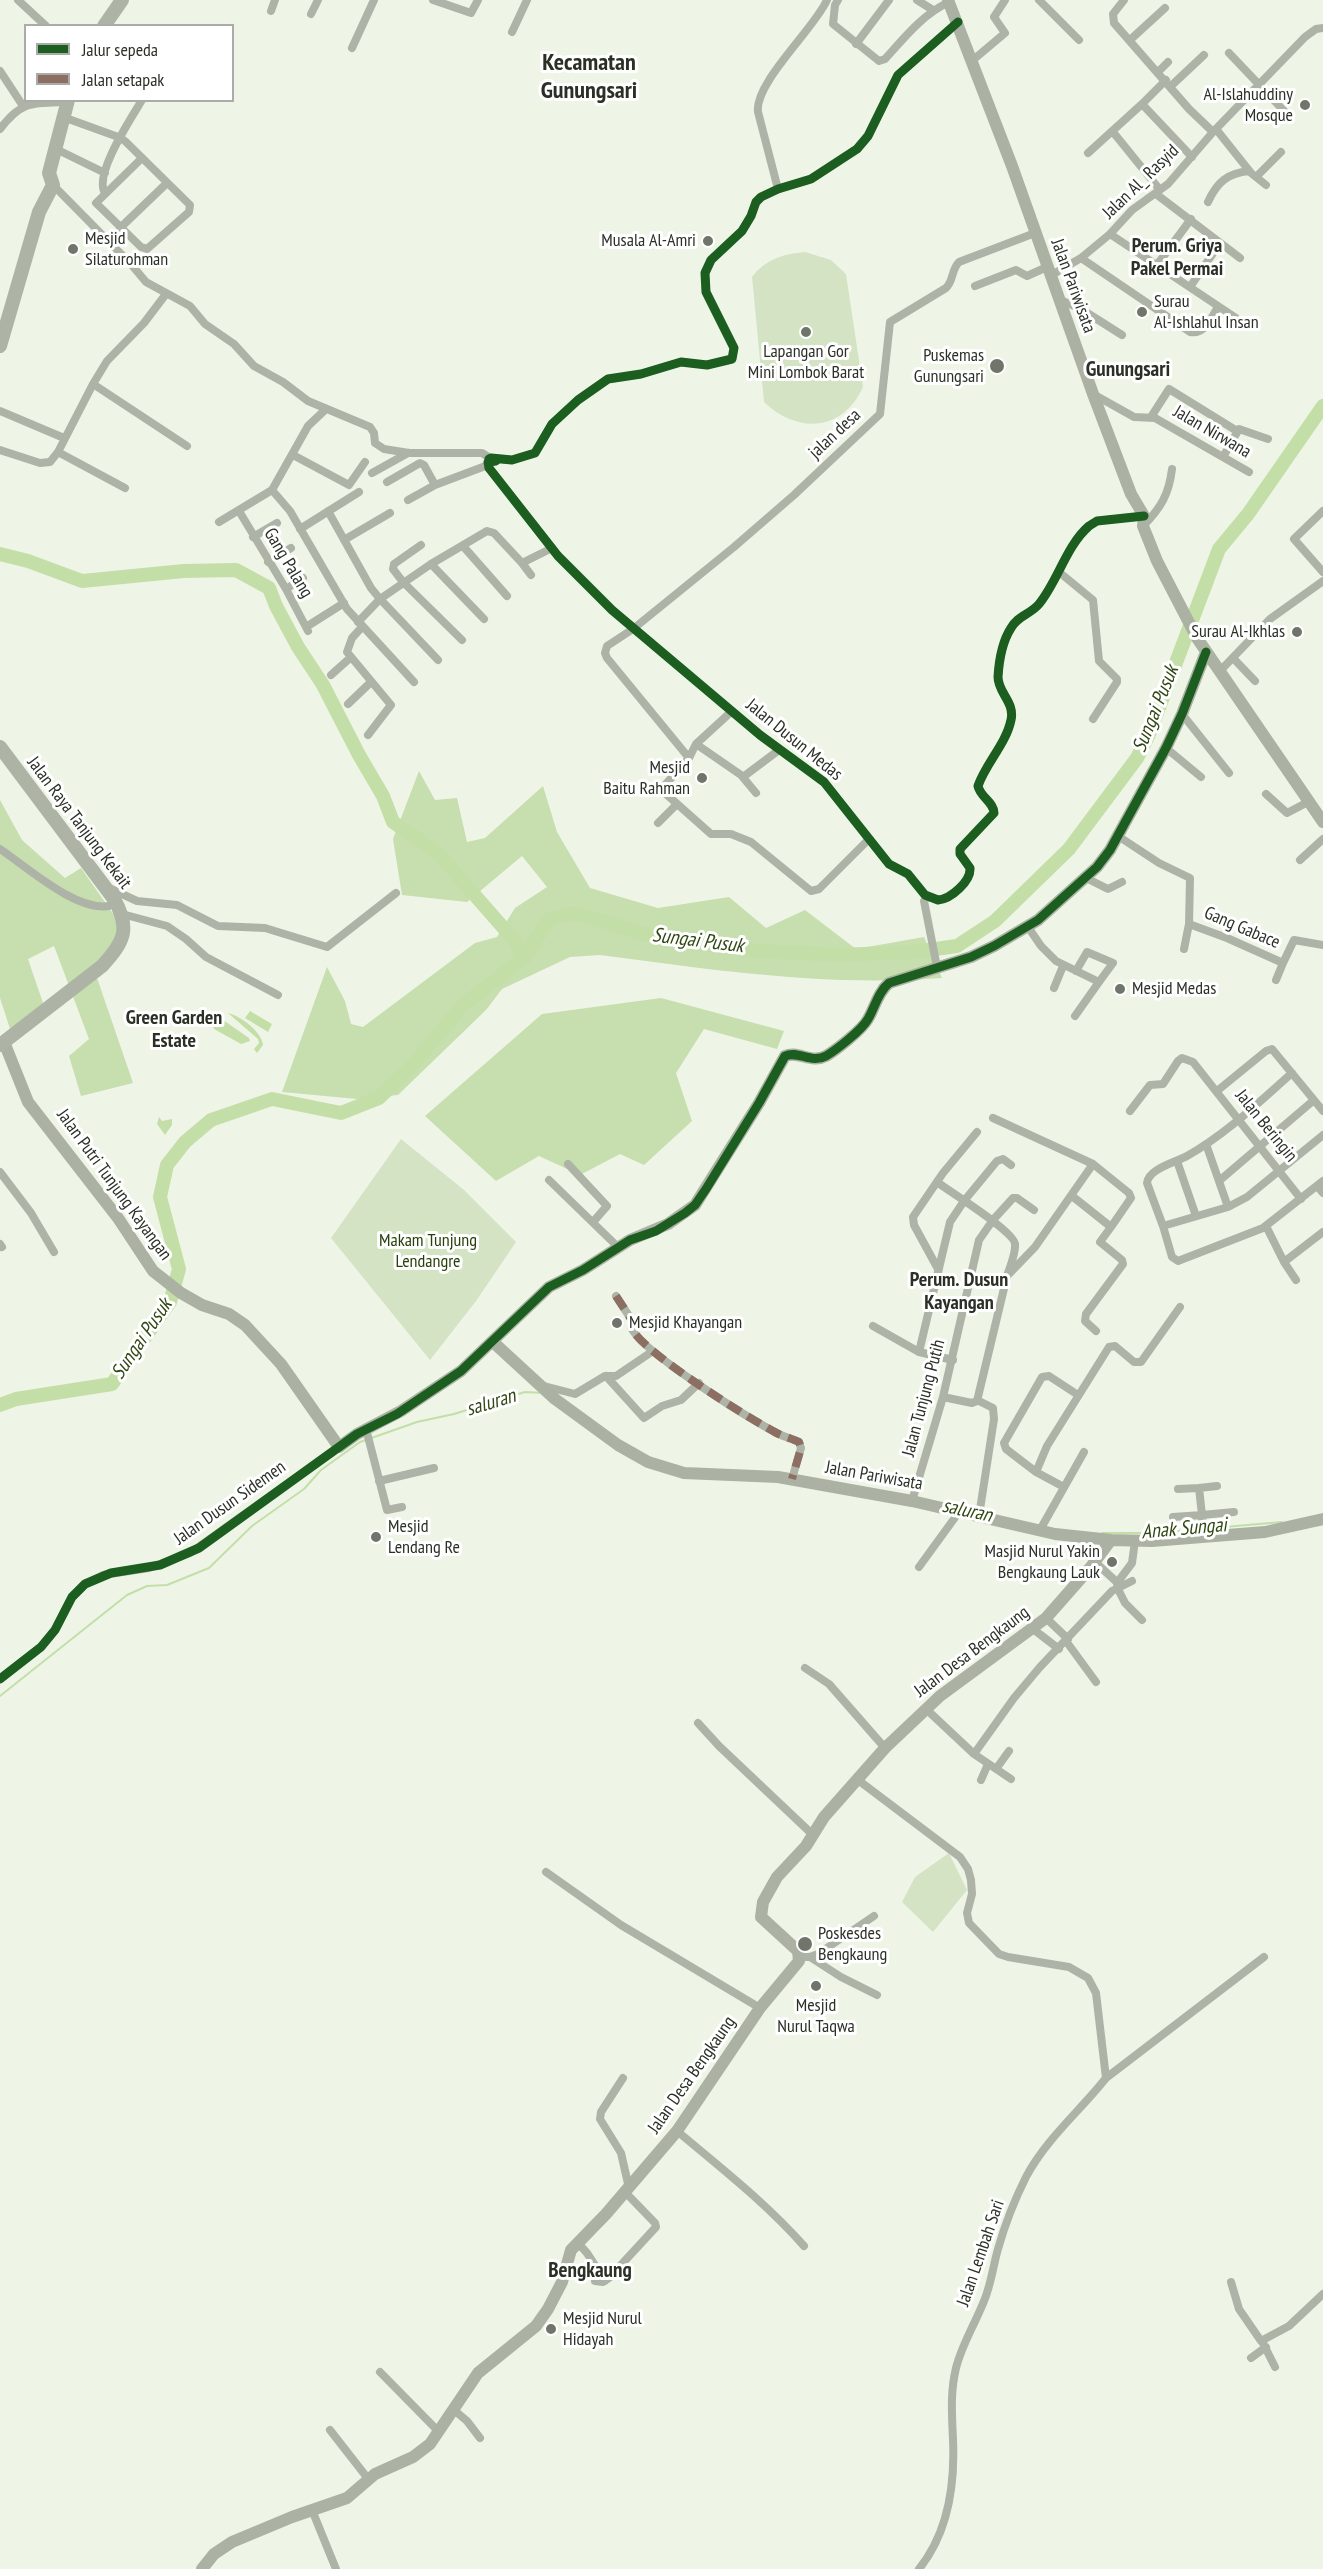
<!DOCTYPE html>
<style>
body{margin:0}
#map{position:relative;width:1323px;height:2569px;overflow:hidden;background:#eef5e7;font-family:"PT Sans Narrow",sans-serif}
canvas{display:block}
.legend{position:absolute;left:24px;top:24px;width:210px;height:78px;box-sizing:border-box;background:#fff;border:2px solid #aaaca9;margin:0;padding:8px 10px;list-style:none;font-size:18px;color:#2b3027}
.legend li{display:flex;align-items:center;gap:12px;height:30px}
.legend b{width:30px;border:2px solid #aaaca9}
</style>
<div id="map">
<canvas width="1323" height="2569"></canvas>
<ul class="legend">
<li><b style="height:8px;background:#1b5e20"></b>Jalur sepeda</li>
<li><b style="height:8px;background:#8d6e63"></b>Jalan setapak</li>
</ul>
</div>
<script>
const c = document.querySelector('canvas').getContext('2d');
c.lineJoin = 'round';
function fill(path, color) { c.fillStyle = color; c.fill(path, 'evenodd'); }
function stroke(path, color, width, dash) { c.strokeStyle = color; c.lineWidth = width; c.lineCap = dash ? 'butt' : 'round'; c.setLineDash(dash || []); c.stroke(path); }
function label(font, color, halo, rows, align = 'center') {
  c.font = font + ' "PT Sans Narrow",sans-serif'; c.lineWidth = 6; c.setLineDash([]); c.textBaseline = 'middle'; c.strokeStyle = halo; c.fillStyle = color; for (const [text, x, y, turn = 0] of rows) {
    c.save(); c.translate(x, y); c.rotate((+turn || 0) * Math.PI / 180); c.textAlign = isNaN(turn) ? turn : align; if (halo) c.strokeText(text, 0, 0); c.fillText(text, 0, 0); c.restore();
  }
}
fill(new Path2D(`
 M805,252L831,260L846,274L863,387C843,432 797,434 764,402L752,277C766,259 783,254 805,252Z
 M401,1139L464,1190L516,1242L476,1301L430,1360L331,1238Z
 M949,1853L967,1890L933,1932L902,1902L915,1877Z`), '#d4e3c4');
fill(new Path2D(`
 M419,771L435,800L457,798L467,842L485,838L543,786L557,832L590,888L658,908L729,897L766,928L805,910L856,949L924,937L942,978C827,987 714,970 600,955L570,957L502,989L486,1010L398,1095L357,1099L282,1092L327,967L345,1001L351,1024L363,1027L475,943L497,937L515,908L547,887L522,856L467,902L402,895L393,839Z
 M0,800L22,840L65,878L81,868L121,925L111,956L94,969L133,1083L81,1096L69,1056L89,1039L54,946L28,959L43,1003L11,1032L0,998Z
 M661,998L784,1031L777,1049L704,1029L676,1073L692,1121L644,1165L620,1154L580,1175L539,1156L496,1181L425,1116L542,1014Z`), '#c7deaf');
fill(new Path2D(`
 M250,1011L272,1024L268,1032L245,1018Z
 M228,1013C241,1016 262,1032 263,1045L257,1053L254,1049L259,1043L258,1039Z
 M217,1019L223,1020L249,1038L250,1041L241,1044L214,1029L212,1024Z
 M159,1117L162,1121L172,1119V1125L165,1135L157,1124Z`), '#c3dfa7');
stroke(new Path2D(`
 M1102,1533H1155L1282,1522
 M0,1696L127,1595L147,1586L167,1585L209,1568L252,1526L304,1489L321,1470L360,1442L417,1422L454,1414L525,1392L543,1393`), '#c3dfa7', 2);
stroke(new Path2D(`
 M0,554L28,561L82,581L184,571L236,570L269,588L276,606L298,647L323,685L359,755L383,796L393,822L437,852L514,940L524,958
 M0,1405L16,1399L112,1384L170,1302L179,1269L160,1197L167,1165L185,1142L211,1120L272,1099L341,1113L379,1098L412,1066L463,1005L524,958L549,919L575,913L664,940L758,951L839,955L914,952L957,946L995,921L1069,849L1137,758L1149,734L1219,549L1248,514L1323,406`), '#c3dfa7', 14);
stroke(new Path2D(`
 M18,0L46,26
 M433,0L471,13L478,0
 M838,0L835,5L833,24L879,61L885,59C905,37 922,15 949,2
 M917,0L933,10
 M1039,0L1079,40
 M1124,0L1113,14L1114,23L1189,109L1213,132
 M271,11L275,0
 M311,14L318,0
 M958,22L898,75L868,136L857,149L811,179L778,189L761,197L756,202L751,216L742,231L711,260L705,273L706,292L734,348L732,359L707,365L681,362L641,374L608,379L578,400L552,424L535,453L512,460L491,458L489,459L496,461L488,462L489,468L558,556L612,610L760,735L824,782L889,864L908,874L925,895L938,900C951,899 971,881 970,868L960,854V849L994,813C994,802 980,797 978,786C986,763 1006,744 1011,720C1015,702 998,693 998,677C999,660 1002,642 1011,628C1017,616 1031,614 1039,604C1058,581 1066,546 1089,526L1097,521L1144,516
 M512,32L527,0
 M1130,40L1165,8
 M856,44L889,0
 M352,48L374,0
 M1229,53L1287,114
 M973,60L1005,33L994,17L1005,0
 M0,71L23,106
 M1158,72L1168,62
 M1171,86L1204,55
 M1142,104L1192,157
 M63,117L121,138L126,142L190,205L189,212L147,249L141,247L96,203L142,158
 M0,129C22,100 33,103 68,102
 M1216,129L1251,173L1266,185
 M1113,132L1160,190
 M56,149L105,173
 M1088,153L1142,104L1166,80
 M1256,177L1281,152
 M53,185L130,263L146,282L190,306L205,324L234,344L254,366L283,382L308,401L370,427L374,433L375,443L384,449L409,453H482L495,461
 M778,189L758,112C754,83 815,28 827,0
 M105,193C93,175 132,117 142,100
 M1156,194L1240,258
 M1208,202C1217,182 1228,173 1249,171
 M120,228L167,183
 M1110,234L1236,318
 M1081,258L1190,332C1205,335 1211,318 1218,307
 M1157,265L1191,219
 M1050,276L1081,258L1110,234L1132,210L1168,184L1213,132L1305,37L1316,29L1323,28
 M975,286L1016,270L1027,276L1047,267
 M1190,287L1220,243
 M1058,299L1081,309L1122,335
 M93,384L107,361L144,323L166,294
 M1093,394L1134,417L1155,418L1249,472
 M0,411L64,438
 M1151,417L1169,389L1237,431
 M0,450L40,463L50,462L58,452L93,384L187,446
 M58,452L125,488
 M293,455L349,485L365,462
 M1223,457L1239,429L1268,439
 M372,473L408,453
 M387,482L420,463L424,465L435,485
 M272,490L290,511L347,609L414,682
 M408,500L435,485L488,465
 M239,511L286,589L308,631
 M328,511L371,588L380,599L431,564L487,531L494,533L522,563L552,548
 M1323,511L1294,539L1323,572
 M219,522L272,490L308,426L326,409
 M1143,526C1161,508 1169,494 1172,469
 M300,529L359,492
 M253,537L277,523
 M344,540L390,513
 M421,545L394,564L393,569L403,582L462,640
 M463,546L507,596
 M268,562L291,548
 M522,563L531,575
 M431,564L484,619
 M1059,572L1093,600L1099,661L1117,679V682L1093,719
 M286,589L303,578
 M358,622L380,599L438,660
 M306,627L344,603
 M362,627L352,638L347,652L391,705L368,735
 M1233,658L1255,681
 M1219,672L1270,619L1323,581
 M331,675L350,658
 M348,704L371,682
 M732,711L696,744L689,758L665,785L666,794L711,834H731L751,842L811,891L819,889L868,840
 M1182,714L1229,773
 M696,744L741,775L756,793
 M1166,748L1201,777
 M689,758L607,658L605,653L607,646L633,629L734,547L794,495L880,414L890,322L946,288C954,280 951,270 959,262L1035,233
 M743,777L779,750
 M1266,794L1287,813L1308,802
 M658,823L677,804
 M1118,836L1159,863L1190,878L1189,924L1227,938L1283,963L1294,940L1323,945
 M0,849C27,867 75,911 109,906L114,899
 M1300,860L1323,839
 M1086,878L1108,889L1122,882
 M109,888L137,901L177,905L218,926L265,928L327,947L396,893
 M928,896L924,901L937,967
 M122,914L167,926L186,939L206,957L278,995
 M1028,927L1041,946L1056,961L1099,982L1075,1016
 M1184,949L1189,924
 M1076,971L1087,952L1113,963L1099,982
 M1276,980L1283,963
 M1054,988L1063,966
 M1292,1073C1259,1102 1226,1134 1187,1156C1176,1162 1148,1169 1147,1183L1163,1226L1172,1257L1178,1261L1263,1228L1323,1181
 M1217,1091L1266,1051L1272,1049L1323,1111
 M1130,1111L1150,1085L1163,1084L1178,1061L1182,1058L1193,1062L1301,1199
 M993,1118L1093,1164
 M1206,1144L1228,1207
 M1177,1161L1196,1216
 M568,1164L607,1206L593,1222
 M0,1172L31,1213L54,1252
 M549,1180L619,1248
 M1219,1181L1314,1100
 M937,1182C950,1192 1014,1231 1015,1244C1016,1253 1010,1267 1007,1276
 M1317,1186L1323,1193
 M1163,1226L1228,1207L1247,1197L1323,1135
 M1266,1226L1284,1262L1296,1280
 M0,1244L2,1247
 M1284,1262L1323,1232
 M938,1269L914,1225L913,1217L943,1173L977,1132
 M616,1296L633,1322L631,1327C639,1350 747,1417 773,1431C781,1436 790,1438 799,1442L801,1448L792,1479
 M873,1326L919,1352
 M1096,1331L1085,1321L1086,1314L1123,1264L1122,1260L1100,1242L1111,1227
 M953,1360L919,1352L950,1222L964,1201L997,1161L1003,1159L1011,1165
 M606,1376L644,1418L662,1406L681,1400L699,1383
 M544,1386L575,1394L605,1376H616L653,1351
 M943,1397L972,1403L977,1401L1007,1276L1035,1247L1093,1164L1129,1193L1131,1198L1111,1227L1072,1196
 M977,1400L993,1408L994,1419L979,1516
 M366,1429L387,1510L402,1507
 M1036,1472L1047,1446L1109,1347L1115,1346L1134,1362H1141L1180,1307
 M379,1481L434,1468
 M1062,1486L1036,1472L1006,1449L1004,1443L1042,1377L1049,1376L1078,1395
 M1217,1486L1199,1488L1202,1515L1234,1512
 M1178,1489L1199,1488
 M912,1501L943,1397L979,1240L993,1220L1013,1198H1017L1034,1210
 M1173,1517L1202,1515L1203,1537
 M1040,1530L1084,1452
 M1095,1562L1121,1586
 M919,1567L959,1512
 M1117,1583L1132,1563L1135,1541
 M1117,1587L1125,1603L1142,1620
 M1046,1618L1068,1639
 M1033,1629L1059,1649
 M1066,1641L1096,1682
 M805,1668L829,1684L885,1748
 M0,1679L41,1647L55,1630L72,1597L85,1584L103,1575L149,1568L190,1553L339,1447
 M926,1709L974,1754L1011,1779
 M698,1723L719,1746L812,1834
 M974,1754L1014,1698L1040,1667L1112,1591L1132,1581
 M996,1769L1009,1751
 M858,1780L960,1857L968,1869L971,1880L972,1894L967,1913L969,1923L999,1954L1008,1957L1069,1967L1088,1978L1096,1993L1106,2078C1080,2111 1046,2139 1026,2177C1015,2199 1005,2224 998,2249C993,2266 991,2285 984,2301C975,2324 962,2344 956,2368C950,2393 952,2415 953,2440C955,2485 948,2533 919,2569
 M981,1780L988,1764
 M546,1872L621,1925L760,2008
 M800,1957H810L818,1954L874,1916
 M810,1957L841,1977L877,1995
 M623,2078L601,2112L600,2119L621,2153L629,2188
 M1106,2078L1264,1957
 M677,2131C721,2168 766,2203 804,2246
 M578,2243L587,2253L605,2281
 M595,2281L603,2282L609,2278L656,2227L655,2223L625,2192
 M1231,2282L1239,2309L1261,2341L1289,2326L1323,2294
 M1262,2341L1275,2367
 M1251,2358L1266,2347
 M380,2372L439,2432
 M454,2410L467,2421L480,2438
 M330,2430L369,2480
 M312,2510L336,2569`), '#adb3a6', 8);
stroke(new Path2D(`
 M948,0L1012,166L1093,394L1131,494L1144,516L1143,526L1157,561L1197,638L1323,822
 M4,1042L28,1102L118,1218L153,1271L181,1293L202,1305L229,1314L245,1325L281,1364L339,1447L357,1434L401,1411L461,1371L549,1287L583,1270L630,1240L668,1224L695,1205L759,1103L785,1056C798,1050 811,1064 826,1056C836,1050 862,1030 868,1019C875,1007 878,992 889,983L971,957L994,946L1038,920L1097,867L1110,850L1166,748L1182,714L1206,652
 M493,1342L555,1399L618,1445L648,1462L684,1473L778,1477L912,1501L1055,1534L1111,1540L1152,1541L1265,1532L1323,1519
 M202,2569L214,2554L232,2542L292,2517L347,2498L375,2474L413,2457L430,2444L478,2373L536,2326L548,2309L562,2282L571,2250L606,2214L677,2131L760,2008L799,1961L798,1951L761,1917L763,1902L777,1877L806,1846L824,1817L885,1748L940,1696L1046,1618L1090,1568L1111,1540`), '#abb2a4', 12);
stroke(new Path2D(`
 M104,26L122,0
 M0,346L39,212L53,185L49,173L68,100
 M0,747L114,899C131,929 124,942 102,966L0,1045`), '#adb4a6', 14);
stroke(new Path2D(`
 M616,1296L633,1322L631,1327C639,1350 747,1417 773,1431C781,1436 790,1438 799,1442L801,1448L792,1479`), '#8d6e63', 8, [15, 8]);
stroke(new Path2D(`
 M958,22L898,75L868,136L857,149L811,179L778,189L761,197L756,202L751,216L742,231L711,260L705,273L706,292L734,348L732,359L707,365L681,362L641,374L608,379L578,400L552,424L535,453L512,460L491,458L489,459L496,461L488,462L489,468L558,556L612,610L760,735L824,782L889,864L908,874L925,895L938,900C951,899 971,881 970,868L960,854V849L994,813C994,802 980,797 978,786C986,763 1006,744 1011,720C1015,702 998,693 998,677C999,660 1002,642 1011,628C1017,616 1031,614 1039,604C1058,581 1066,546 1089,526L1097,521L1144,516
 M0,1679L41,1647L55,1630L72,1597L85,1584L111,1573L160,1565L199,1548L357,1434L397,1414L461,1371L549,1287L583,1270L630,1240L656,1231L685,1213L695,1205L706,1189L759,1103L785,1056C798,1050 811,1064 826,1056C836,1050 862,1030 868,1019C875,1007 878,992 889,983L971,957L994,946L1038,920L1097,867L1110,850L1166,748L1182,714L1206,652`), '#1b5e20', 9);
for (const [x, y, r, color] of [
 [1305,105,6,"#6f756a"],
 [708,241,6,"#6f756a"],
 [73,249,6,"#6f756a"],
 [1142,312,6,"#6f756a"],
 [806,332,6,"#6f756a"],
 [997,366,8,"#6f756a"],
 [1297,632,6,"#6f756a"],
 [702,778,6,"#6f756a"],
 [1120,989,6,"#6f756a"],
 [617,1323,6,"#6f756a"],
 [376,1537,6,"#6f756a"],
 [1112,1562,6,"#6f756a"],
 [805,1944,8,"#6f756a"],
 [816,1986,6,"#6f756a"],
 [551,2329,6,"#6f756a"]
]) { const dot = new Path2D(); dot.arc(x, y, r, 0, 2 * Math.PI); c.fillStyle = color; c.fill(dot); stroke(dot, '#fff', 2); }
label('18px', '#2b3027', '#fff', [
 ["Al-Islahuddiny",1293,95,"right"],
 ["Mosque",1293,116,"right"],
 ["Mesjid",85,239],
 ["Silaturohman",85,260],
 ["Musala Al-Amri",696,241,"right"],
 ["Surau",1154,302],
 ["Al-Ishlahul Insan",1154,323],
 ["Lapangan Gor",806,352,"center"],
 ["Mini Lombok Barat",806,373,"center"],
 ["Puskemas",984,356,"right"],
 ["Gunungsari",984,377,"right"],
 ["Surau Al-Ikhlas",1285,632,"right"],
 ["Mesjid",690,768,"right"],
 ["Baitu Rahman",690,789,"right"],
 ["Mesjid Medas",1132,989],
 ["Mesjid Khayangan",629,1323],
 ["Mesjid",388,1527],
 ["Lendang Re",388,1548],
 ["Masjid Nurul Yakin",1100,1552,"right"],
 ["Bengkaung Lauk",1100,1573,"right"],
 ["Poskesdes",818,1934],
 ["Bengkaung",818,1955],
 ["Mesjid",816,2006,"center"],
 ["Nurul Taqwa",816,2027,"center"],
 ["Mesjid Nurul",563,2319],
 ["Hidayah",563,2340]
], 'left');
label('18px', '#2b3027', '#fff', [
 ["Jalan Al_ Rasyid",1141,182,-44],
 ["Jalan Pariwisata",1073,286,70],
 ["Jalan Nirwana",1212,432,30],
 ["jalan desa",835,434,-43],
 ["Gang Palang",288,563,59],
 ["Jalan Dusun Medas",794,740,39],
 ["Jalan Raya Tanjung Kekait",79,823,53],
 ["Gang Gabace",1242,928,23],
 ["Jalan Beringin",1266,1126,51],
 ["Jalan Putri Tunjung Kayangan",114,1185,54],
 ["Jalan Tunjung Putih",924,1398,-75],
 ["Jalan Pariwisata",874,1476,10],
 ["Jalan Dusun Sidemen",230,1503,-35],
 ["Jalan Desa Bengkaung",972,1652,-37],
 ["Jalan Desa Bengkaung",692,2075,-55],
 ["Jalan Lembah Sari",981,2253,-71]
]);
label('18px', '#2a400b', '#fff', [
 ["Makam Tunjung",428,1241],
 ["Lendangre",428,1262]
]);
label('bold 20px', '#2b3027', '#fff', [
 ["Perum. Griya",1177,246],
 ["Pakel Permai",1177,269],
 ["Green Garden",174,1018],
 ["Estate",174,1041],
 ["Perum. Dusun",959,1280],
 ["Kayangan",959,1303]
]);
label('italic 20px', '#314814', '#fff', [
 ["Sungai Pusuk",1156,709,-68],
 ["Sungai Pusuk",698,941,7],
 ["Sungai Pusuk",142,1339,-56],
 ["saluran",491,1403,-17],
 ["saluran",967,1511,12],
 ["Anak Sungai",1184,1529,-5]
]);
label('bold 21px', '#2b3027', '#fff', [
 ["Gunungsari",1128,370],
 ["Bengkaung",590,2271]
]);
label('bold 24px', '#2b3027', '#fff', [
 ["Kecamatan",589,63],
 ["Gunungsari",589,91]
]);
</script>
